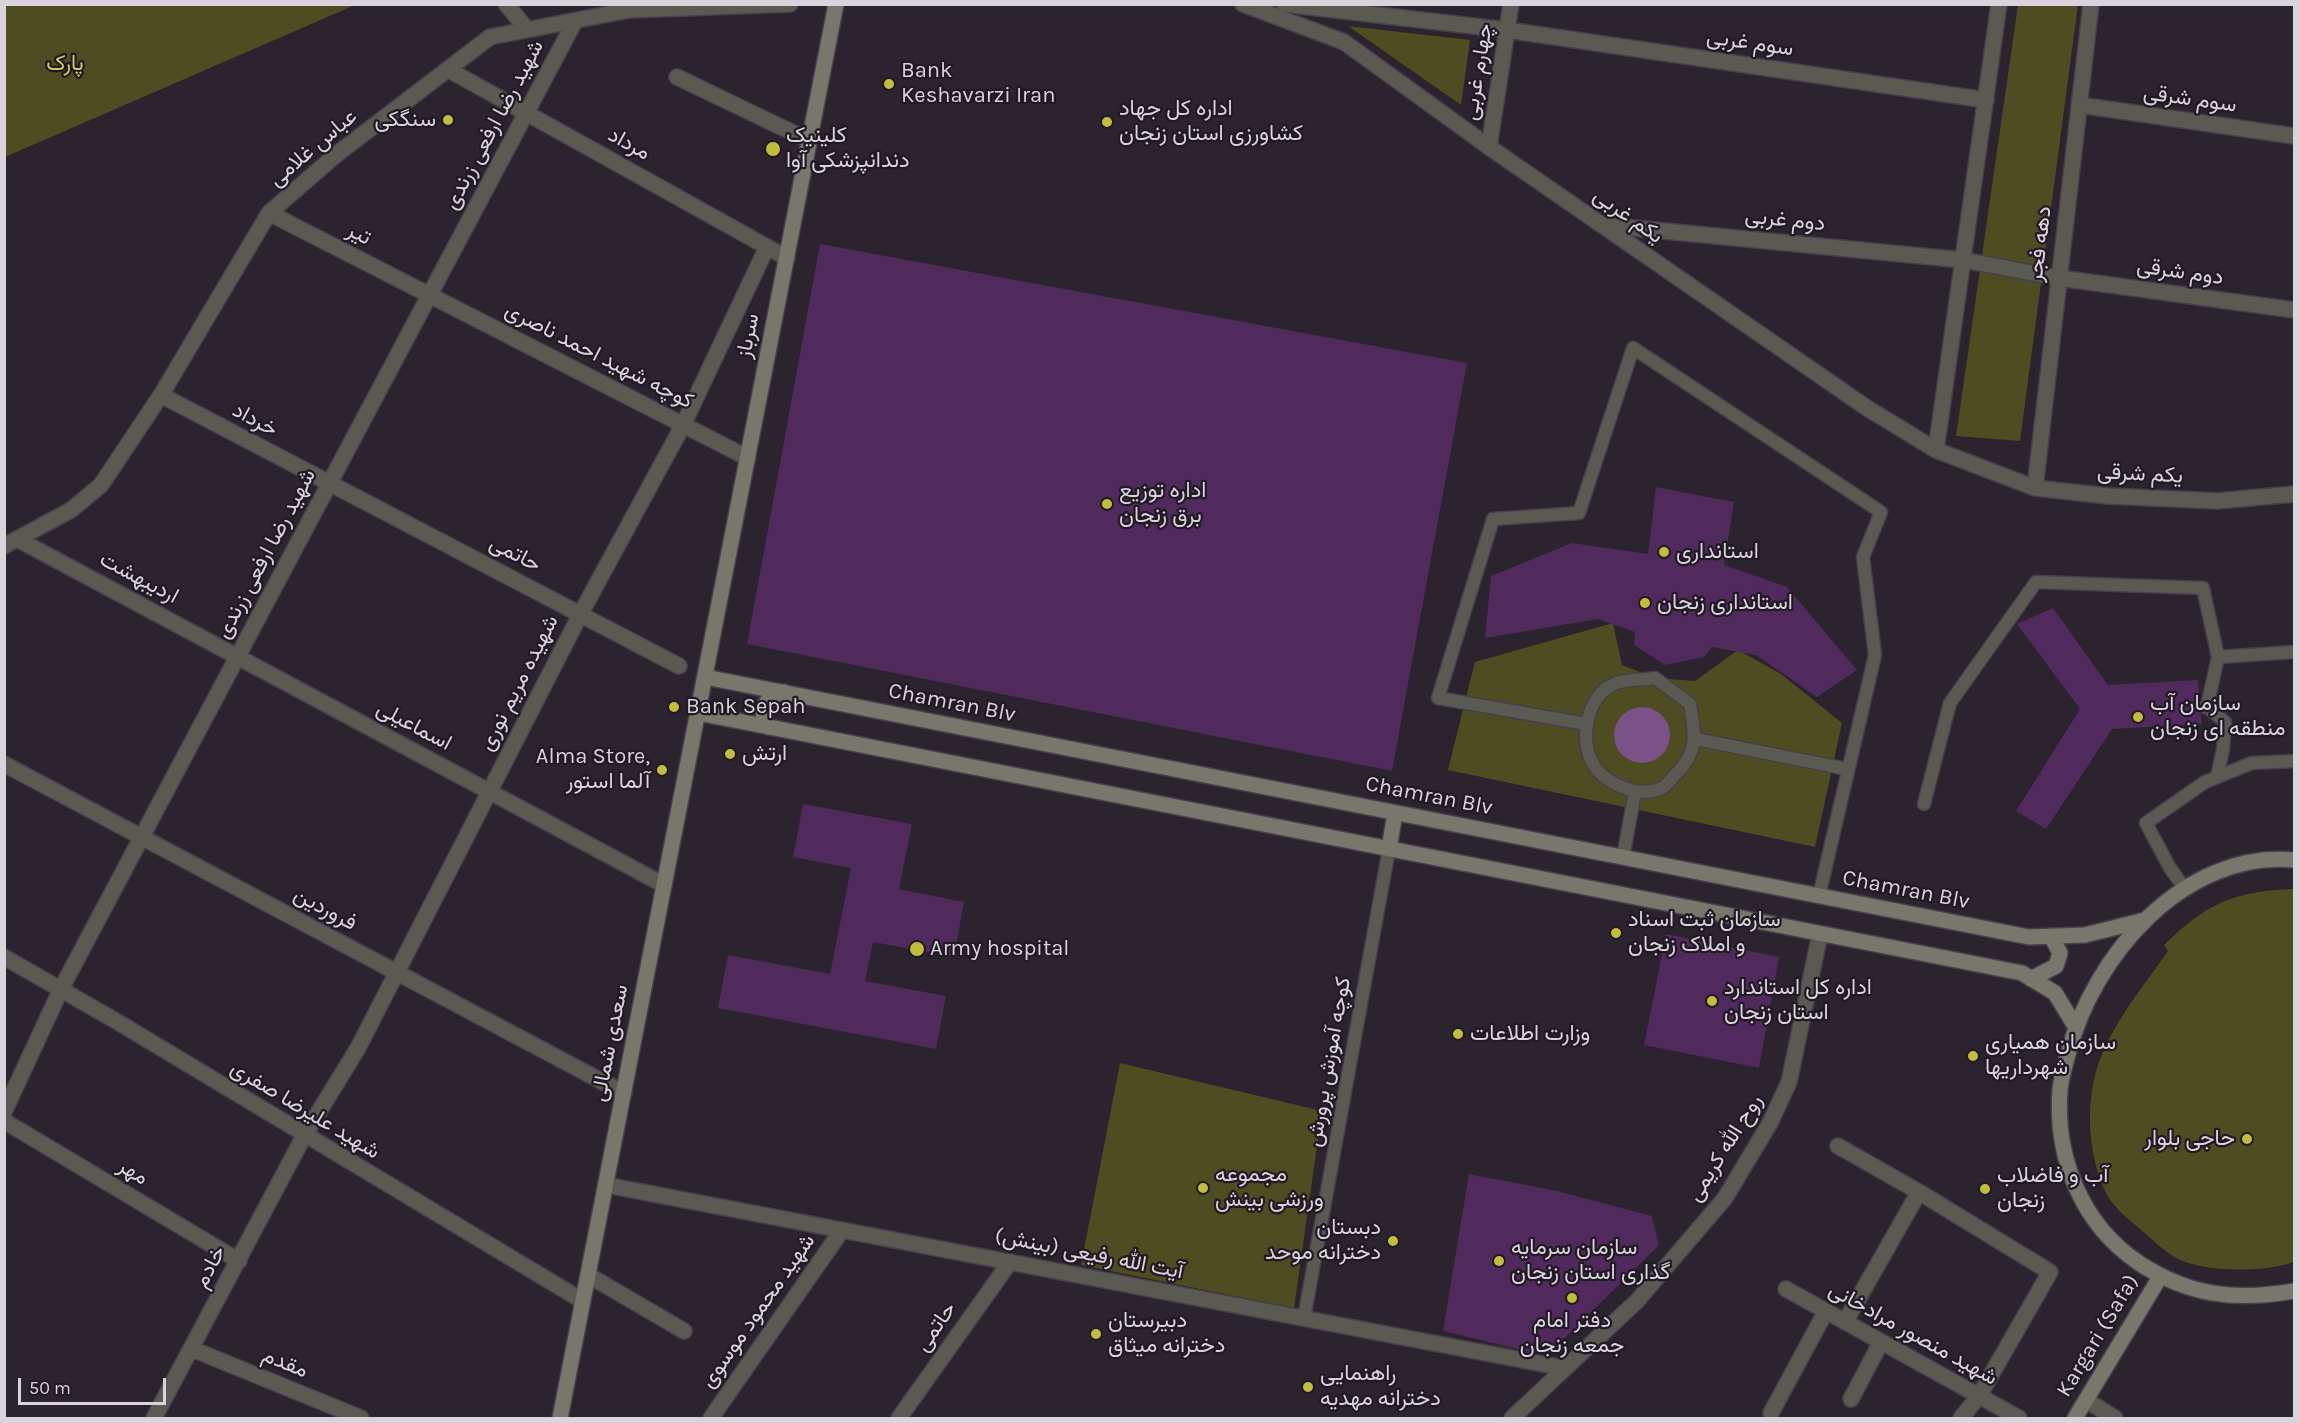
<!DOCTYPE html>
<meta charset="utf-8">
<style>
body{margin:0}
#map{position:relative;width:2299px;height:1423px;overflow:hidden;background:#2b232d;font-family:Karla,sans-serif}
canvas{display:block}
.frame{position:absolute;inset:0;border:6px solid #d9d3db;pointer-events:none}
.scale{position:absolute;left:18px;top:1378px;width:148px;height:27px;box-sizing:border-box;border:3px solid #d9d3db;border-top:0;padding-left:8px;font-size:18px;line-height:21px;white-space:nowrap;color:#d9d3db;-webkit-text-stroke:4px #211923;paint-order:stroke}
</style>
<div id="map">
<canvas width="2299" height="1423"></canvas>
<div class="frame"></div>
<div class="scale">50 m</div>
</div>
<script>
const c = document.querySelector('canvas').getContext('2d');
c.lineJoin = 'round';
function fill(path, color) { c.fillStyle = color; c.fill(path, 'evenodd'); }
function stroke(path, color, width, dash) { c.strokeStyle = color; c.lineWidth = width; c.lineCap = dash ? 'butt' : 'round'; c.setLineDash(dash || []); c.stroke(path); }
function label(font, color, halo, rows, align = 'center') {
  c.font = font + ' Karla,Vazirmatn,sans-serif'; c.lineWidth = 4.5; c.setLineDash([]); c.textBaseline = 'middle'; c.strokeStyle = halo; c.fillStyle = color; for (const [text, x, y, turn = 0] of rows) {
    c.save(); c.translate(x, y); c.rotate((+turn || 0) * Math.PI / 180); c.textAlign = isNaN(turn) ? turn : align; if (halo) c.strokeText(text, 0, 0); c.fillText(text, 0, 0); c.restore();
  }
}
fill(new Path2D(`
 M5,4H355V5L5,157Z
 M2018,5H2078L2020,441L1956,436Z
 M1348,26L1470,40L1461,105Z
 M1613,623L1622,665L1655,678L1695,681L1738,650L1781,674L1842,723L1815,847L1448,770L1475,662Z
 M2294,889V1262C2265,1272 2207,1273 2178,1259C2164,1252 2151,1238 2139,1228C2128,1219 2111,1205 2105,1191C2090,1158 2086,1116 2094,1080C2104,1033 2141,990 2168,951L2164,945C2207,903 2234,891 2294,889Z
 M1120,1063L1322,1111L1294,1308L1081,1265Z`), '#4e4c21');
fill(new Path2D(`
 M1614 735a28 28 0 1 1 56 0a28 28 0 1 1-56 0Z`), '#7a5287');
fill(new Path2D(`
 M820,244L1467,363L1392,771L747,644Z
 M1656,487L1734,502L1724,565L1787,587L1857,670L1817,697L1756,655L1712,647L1704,657L1665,665L1634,645L1635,632L1598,619L1485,638L1491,576L1572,543L1648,554Z
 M2053,608L2108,685L2198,680L2200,700L2196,708L2201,715L2202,724L2112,729L2046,829L2016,811L2080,709L2017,624Z
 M803,804L912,824L899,889L964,902L954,957L873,942L865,981L946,996L936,1049L718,1008L728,955L830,974L851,868L793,857Z
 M1666,934L1779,957L1759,1068L1644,1045Z
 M1469,1174L1557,1191L1652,1216L1659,1245L1550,1353L1530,1352L1443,1331Z`), '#502a5d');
const service = new Path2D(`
 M2218,657L2294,652
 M1655,678L1690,704C1695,734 1699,752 1675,775C1671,779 1666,786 1662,788C1638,799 1602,783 1591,760C1580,735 1588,696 1614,684C1625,679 1643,680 1655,678Z
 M2204,707H2207L2225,722L2223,749L2217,777
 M1586,724L1438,698L1493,519L1579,513L1633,348L1881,512L1863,557L1875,655L1819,896
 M1696,739L1847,769
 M1924,804L1950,703L2036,582L2203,588L2218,657L2207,707
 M1623,857L1635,792
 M2185,889L2170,868L2146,823L2205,782L2252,763L2294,761
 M1304,1318L1389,849`);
const minor = new Path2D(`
 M506,4L526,28
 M1284,4L1507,30L1986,100
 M449,70L787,258
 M677,77L810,141
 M2079,105L2294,136
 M1489,147L1511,4
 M269,213L748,458
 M1602,225L1963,260L2059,278L2294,310
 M161,395L679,666
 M19,540L664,885
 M4,764L624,1093
 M4,1112L61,989L575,21
 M4,1121L239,1261
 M1838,1146L1919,1192L2050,1272L1979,1396L1961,1418
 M588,1275L684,1331
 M1786,1289L2019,1418
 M1845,1322L1919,1192
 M192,1349L361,1418
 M1851,1399L1881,1342
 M2086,1400L2115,1418
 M1771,1413L1826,1311
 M154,1418L304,1136L358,1048L581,613L683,425L767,247
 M711,1418L842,1230
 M899,1418L1010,1262`);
const tertiary = new Path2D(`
 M1243,4L1344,42L1489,147L1867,408L1936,450L2035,488L2108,496L2217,501L2294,494
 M1936,450L1999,4
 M2035,488L2091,4
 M4,546L71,510L101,485L161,395L269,213L337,154L490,37L629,10L790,4
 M4,957L116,1021L583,1301
 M606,1185L1564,1368
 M1512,1418L1637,1301L1725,1198L1770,1123L1789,1082L1820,934`);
const secondary = new Path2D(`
 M705,677L2029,937L2085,935L2145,920
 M698,713L2022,973L2055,993L2075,1026
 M768,727C758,710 765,696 784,692
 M1389,849L1395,813
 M2294,860C2184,850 2093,956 2068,1054C2065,1066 2061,1078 2060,1090C2055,1157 2081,1224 2139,1263C2189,1296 2236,1301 2294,1291
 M2031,979L2056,966L2060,953L2051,936
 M560,1418L836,4
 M2075,1418L2160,1277`);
stroke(service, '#473f49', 15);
stroke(minor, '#473f49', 18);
stroke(tertiary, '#473f49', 18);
stroke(secondary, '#473f49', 18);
stroke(service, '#5a5a53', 12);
stroke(minor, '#5a5a53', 15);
stroke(tertiary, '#5a5a53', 15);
stroke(secondary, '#77776c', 15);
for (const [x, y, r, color] of [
 [889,84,6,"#c3bd3e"],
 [448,120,6,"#c3bd3e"],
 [1107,122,6,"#c3bd3e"],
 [773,149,8,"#c3bd3e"],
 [1107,504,6,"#c3bd3e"],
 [1664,552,6,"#c3bd3e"],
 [1645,603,6,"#c3bd3e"],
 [674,707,6,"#c3bd3e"],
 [2138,717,6,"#c3bd3e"],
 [730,754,6,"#c3bd3e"],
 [662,770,6,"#c3bd3e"],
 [1616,933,6,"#c3bd3e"],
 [917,949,8,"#c3bd3e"],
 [1712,1001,6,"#c3bd3e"],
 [1458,1034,6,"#c3bd3e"],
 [1973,1056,6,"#c3bd3e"],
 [2247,1139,6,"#c3bd3e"],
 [1203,1188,6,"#c3bd3e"],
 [1985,1189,6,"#c3bd3e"],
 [1393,1241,6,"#c3bd3e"],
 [1499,1261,6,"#c3bd3e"],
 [1572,1298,6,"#c3bd3e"],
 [1096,1334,6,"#c3bd3e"],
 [1308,1387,6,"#c3bd3e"]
]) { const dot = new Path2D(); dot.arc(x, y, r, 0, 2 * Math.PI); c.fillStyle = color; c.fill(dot); stroke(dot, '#211923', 2); }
label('22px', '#d9d3db', '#211923', [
 ["سوم غربی",1750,43,8],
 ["چهارم غربی",1478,72,-81],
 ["سوم شرقی",2190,99,8],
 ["شهید رضا ارفعی زرندی",494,125,-62],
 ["مرداد",629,144,29],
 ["عباس غلامی",313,148,-40],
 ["یکم غربی",1628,216,35],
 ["دوم غربی",1785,220,6],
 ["تیر",359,234,27],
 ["دهه فجر",2040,244,-83],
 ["دوم شرقی",2180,272,8],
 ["سرباز",748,336,-79],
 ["کوچه شهید احمد ناصری",599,356,27],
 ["خرداد",255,420,28],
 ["یکم شرقی",2140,474,3],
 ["شهید رضا ارفعی زرندی",266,554,-62],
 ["حاتمی",515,554,27],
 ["اردیبهشت",139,578,28],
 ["شهیده مریم نوری",519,683,-63],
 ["Chamran Blv",952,703,11],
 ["اسماعیلی",414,726,28],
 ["Chamran Blv",1429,796,11],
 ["Chamran Blv",1906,890,11],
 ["فروردین",325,909,28],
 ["سعدی شمالی",610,1043,-79],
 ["کوچه آموزش پرورش",1329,1062,-80],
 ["شهید علیرضا صفری",305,1110,31],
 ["روح الله کریمی",1725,1148,-58],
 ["مهر",133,1172,31],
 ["آیت الله رفیعی (بینش)",1089,1254,11],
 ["خادم",210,1267,-62],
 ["شهید محمود موسوی",758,1311,-55],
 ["حاتمی",936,1327,-55],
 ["شهید منصور مرادخانی",1913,1334,29],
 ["Kargari (Safa)",2098,1336,-59],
 ["مقدم",285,1363,22]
]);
label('22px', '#cfcb64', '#211923', [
 ["پارک",65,64]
]);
label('22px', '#d9d3db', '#211923', [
 ["Bank",901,71],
 ["Keshavarzi Iran",901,96],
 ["اداره کل جهاد",1119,109],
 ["کشاورزی استان زنجان",1119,134],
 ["سنگکی",436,120,"right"],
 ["کلینیک",786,136],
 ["دندانپزشکی آوا",786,161],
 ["اداره توزیع",1119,491],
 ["برق زنجان",1119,516],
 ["استانداری",1676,552],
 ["استانداری زنجان",1657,603],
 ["سازمان آب",2150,704],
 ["منطقه ای زنجان",2150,729],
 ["Bank Sepah",686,707],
 ["ارتش",742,754],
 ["Alma Store,",650,757,"right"],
 ["آلما استور",650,782,"right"],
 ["سازمان ثبت اسناد",1628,920],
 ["و املاک زنجان",1628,945],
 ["Army hospital",930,949],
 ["اداره کل استاندارد",1724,988],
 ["استان زنجان",1724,1013],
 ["وزارت اطلاعات",1470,1034],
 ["سازمان همیاری",1985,1043],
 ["شهرداریها",1985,1068],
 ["حاجی بلوار",2235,1139,"right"],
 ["مجموعه",1215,1175],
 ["ورزشی بینش",1215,1200],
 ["آب و فاضلاب",1997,1176],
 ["زنجان",1997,1201],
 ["دبستان",1381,1228,"right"],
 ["دخترانه موحد",1381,1253,"right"],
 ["سازمان سرمایه",1511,1248],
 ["گذاری استان زنجان",1511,1273],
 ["دبیرستان",1108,1321],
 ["دخترانه میثاق",1108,1346],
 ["دفتر امام",1572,1321,"center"],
 ["جمعه زنجان",1572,1346,"center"],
 ["راهنمایی",1320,1374],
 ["دخترانه مهدیه",1320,1399]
], 'left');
</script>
